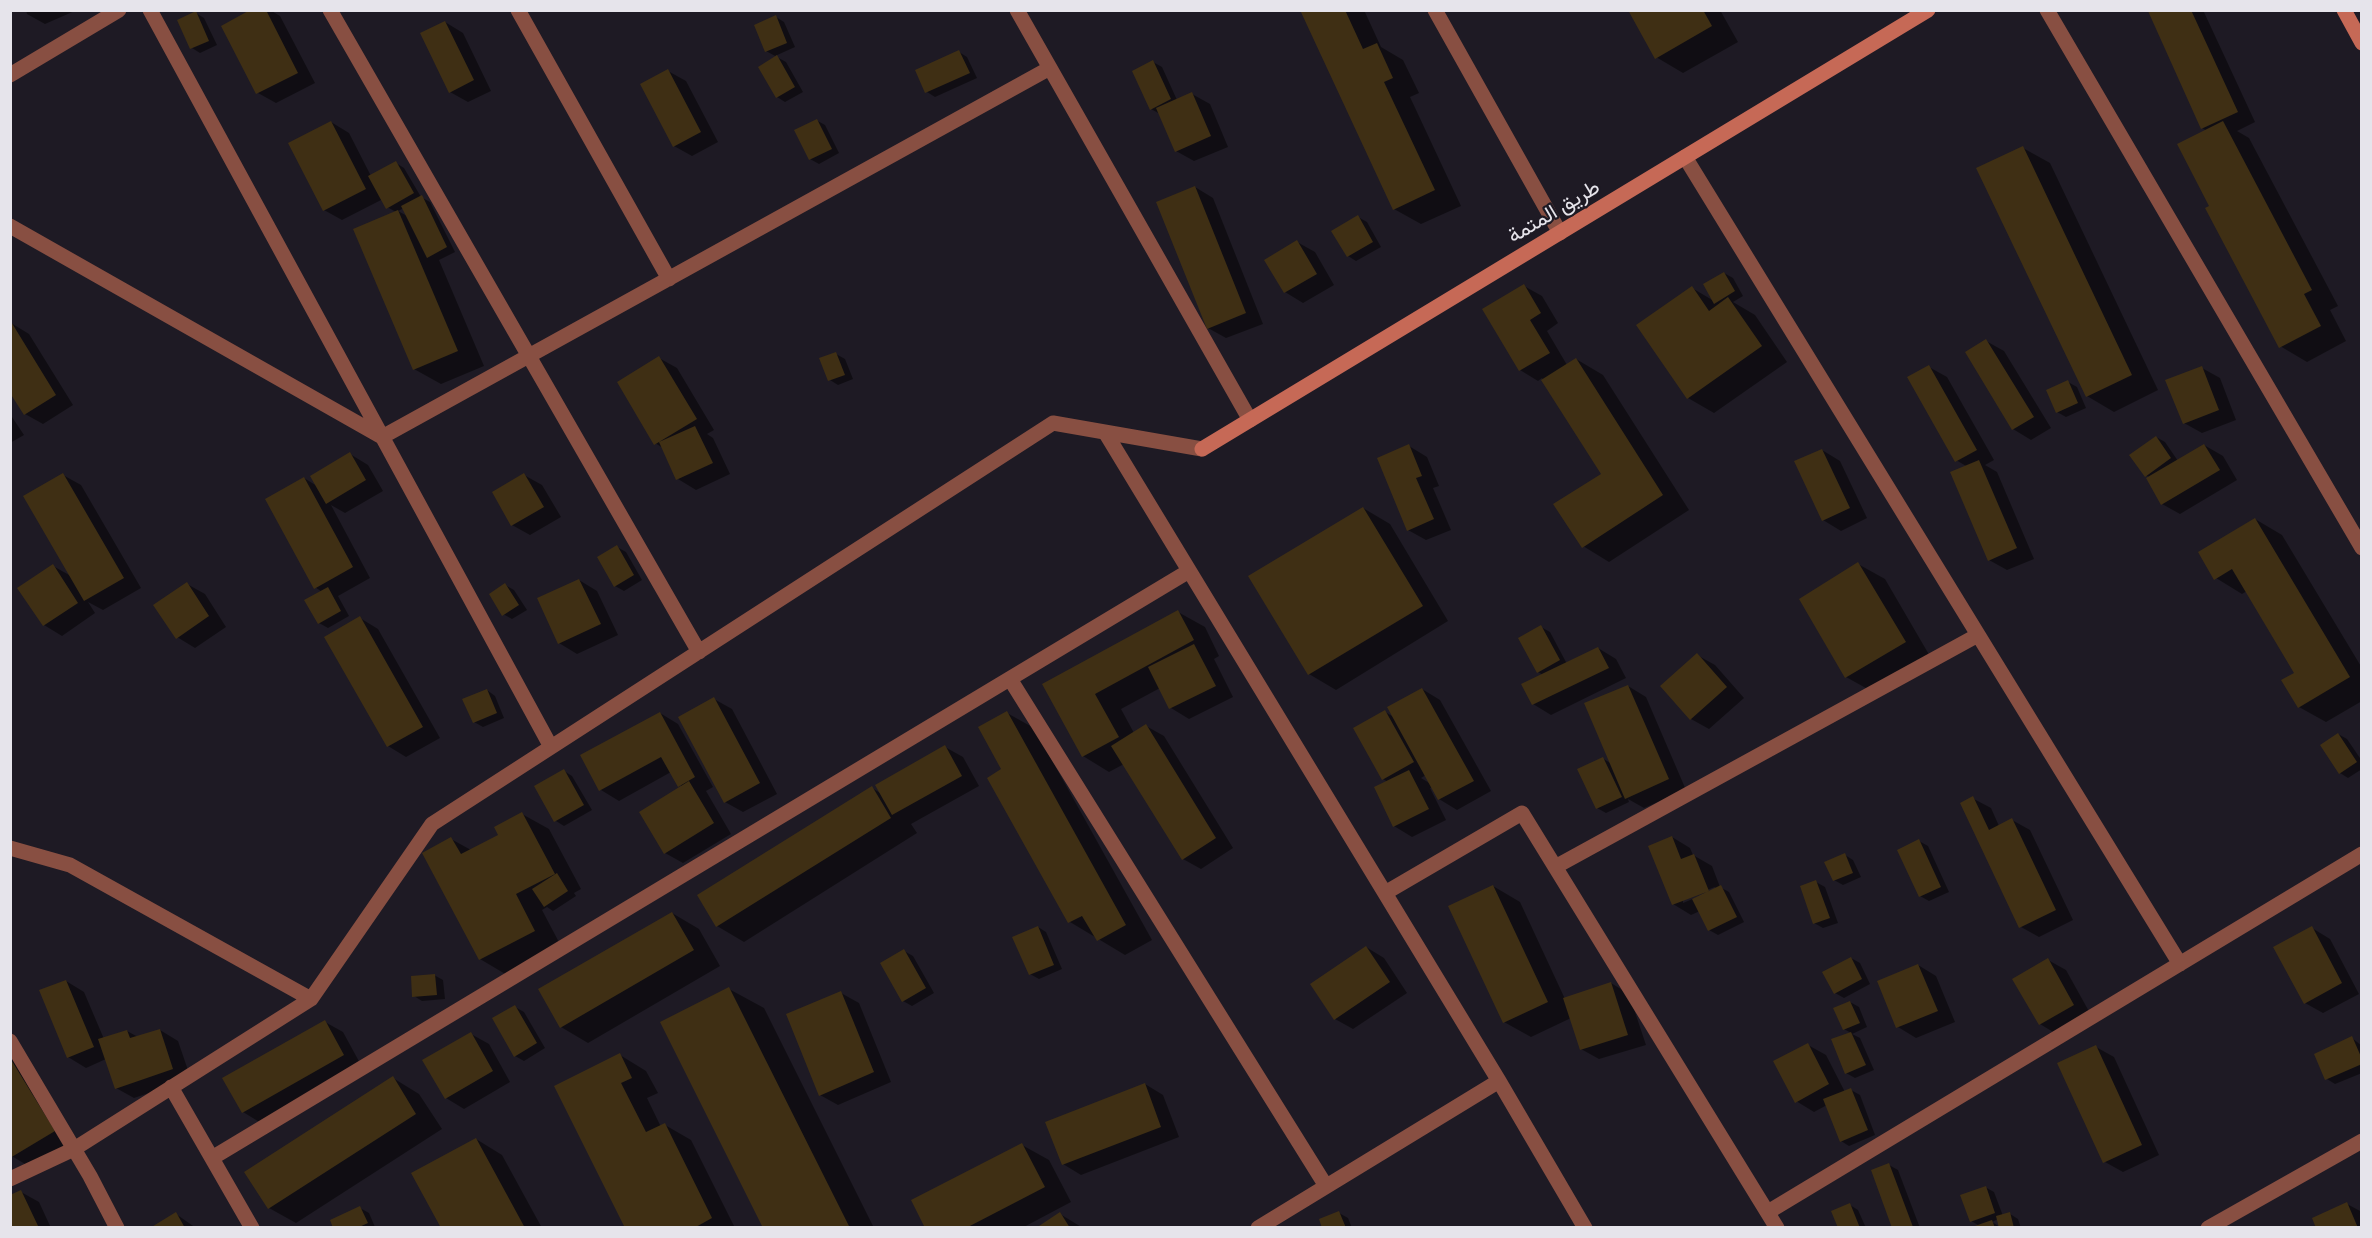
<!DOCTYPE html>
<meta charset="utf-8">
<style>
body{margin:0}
#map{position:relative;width:2372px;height:1238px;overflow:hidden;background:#1e1a24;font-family:Karla,sans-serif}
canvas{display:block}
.frame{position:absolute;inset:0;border:12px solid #e6e4eb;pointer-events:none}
</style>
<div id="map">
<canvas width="2372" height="1238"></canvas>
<div class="frame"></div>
</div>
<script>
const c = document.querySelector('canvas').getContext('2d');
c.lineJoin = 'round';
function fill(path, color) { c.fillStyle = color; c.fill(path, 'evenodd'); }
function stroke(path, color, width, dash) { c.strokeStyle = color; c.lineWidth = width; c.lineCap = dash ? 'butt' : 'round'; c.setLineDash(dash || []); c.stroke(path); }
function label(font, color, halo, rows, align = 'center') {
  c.font = font + ' Karla,Vazirmatn,sans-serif'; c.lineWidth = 4.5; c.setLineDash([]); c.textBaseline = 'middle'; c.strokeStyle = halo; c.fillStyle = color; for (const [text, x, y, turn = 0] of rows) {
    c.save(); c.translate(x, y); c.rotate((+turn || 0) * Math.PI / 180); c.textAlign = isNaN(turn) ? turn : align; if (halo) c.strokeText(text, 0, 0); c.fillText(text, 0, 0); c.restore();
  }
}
fill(new Path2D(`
 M26,10H77L45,24L27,14Z
 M253,10H270L280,16L315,83L276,103L258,93Z
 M1302,10H1364L1381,47L1403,60L1419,93L1410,97L1461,206L1421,224L1394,209Z
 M1629,10H1720L1738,42L1683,73L1656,57Z
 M2153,10H2203L2255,122L2237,131L2249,138L2338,306L2330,310L2346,341L2307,362L2280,346L2211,206L2207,131L2202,128Z
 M196,13L204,18L217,45L200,53L192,48Z
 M776,17L784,22L795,47L775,56L786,62L803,92L785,102L777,97V57L766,51Z
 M445,22L463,33L491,91L468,102L450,92Z
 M959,52L967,57L977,78L935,97L927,92Z
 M1153,62L1162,67L1177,100L1192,94L1210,104L1228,147L1194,161L1176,151L1160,114L1151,109Z
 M668,71L686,81L718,142L692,156L674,146Z
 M816,120L825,125L839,153L819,164L810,159Z
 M331,122L349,133L371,176L396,163L404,168L421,197L430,202L455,252L439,260L484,366L441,384L414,369L396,212L387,207L383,199L342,220L324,210ZM404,208L409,217L398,211Z
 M2023,148L2050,163L2158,390L2114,412L2087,396Z
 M1195,187L1213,198L1263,324L1226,338L1208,328Z
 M1358,217L1367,222L1381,247L1356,261L1348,256Z
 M1297,242L1315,252L1334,285L1303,303L1285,292Z
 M1724,273L1733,278L1743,296L1733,302L1755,315L1787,362L1714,413L1688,398L1692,288L1714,301Z
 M1524,286L1542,296L1558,323L1547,331L1567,365L1576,359L1603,375L1689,510L1609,562L1583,546L1603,474L1542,378L1538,381L1520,370Z
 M11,323L29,334L73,405L43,424L25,414Z
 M1986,341L2004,351L2051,428L2031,440L2013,429Z
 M836,354L845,359L853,379L838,385L830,380Z
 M659,358L677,368L714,430L707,434L713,438L730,474L696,490L678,479L663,448L655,443Z
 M1929,367L1947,377L1994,460L1985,465L1997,472L2034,559L2007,570L1989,560L1966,466L1956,460Z
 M2202,368L2220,378L2236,420L2202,433L2184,423Z
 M2068,382L2077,387L2086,408L2066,417L2057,412Z
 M10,414L24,435L10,443Z
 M2156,437L2165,442L2178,461L2204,445L2223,456L2237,480L2180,514L2162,504L2150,478L2146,475Z
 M1409,446L1427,457L1439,486L1433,488L1451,530L1426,540L1408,530Z
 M1822,450L1840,461L1867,518L1841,531L1823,520Z
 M350,454L368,465L383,491L345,513L331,505L370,578L338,596L349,616L328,628L319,623L322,592L315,587L304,478L317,486Z
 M63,475L81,485L141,588L103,610L88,602L95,613L62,636L44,625L53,566L71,576Z
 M524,475L542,485L561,517L530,535L512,525Z
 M1363,508L1390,524L1448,621L1336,690L1309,674Z
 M2255,519L2282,535L2362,668V701L2326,722L2299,707L2296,673L2247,591L2242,594L2216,578Z
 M617,547L626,552L642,580L624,591L615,586Z
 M1858,564L1885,579L1931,658L1873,692L1846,677Z
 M579,580L597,591L618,635L577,654L559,643Z
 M187,584L205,594L226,627L195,648L177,637Z
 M505,585L514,590L527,610L512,619L503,614Z
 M1178,612L1205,627L1219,656L1214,659L1233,697L1189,719L1171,708L1160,688L1121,709L1134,733L1146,726L1164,736L1233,848L1201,869L1183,859L1124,764L1109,772L1083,756L1044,685Z
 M360,618L378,629L440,738L406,757L388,746Z
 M1541,627L1550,632L1567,664L1598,648L1616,659L1626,678L1551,715L1533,704L1543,675L1538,672L1520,639Z
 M1697,655L1715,665L1744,698L1709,729L1691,719Z
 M1628,686L1646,697L1686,790L1644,808L1628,799L1629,802L1606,813L1597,808L1602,758L1612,764Z
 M1422,689L1440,700L1491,791L1457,810L1439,799L1433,787L1430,788L1446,820L1412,837L1394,826L1388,782L1383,779L1385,712L1394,717ZM1426,775L1431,784L1421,778Z
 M487,690L495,696L504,718L483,727L474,722Z
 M714,699L732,709L777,794L743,812L725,802Z
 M660,713L678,724L713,787L706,791L731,834L683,863L665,853L682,787L671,772L619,801L601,790L582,756Z
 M1007,713L1034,728L1152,940L1125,955L1070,922L1003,770Z
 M2338,734L2347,739L2362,761V769L2348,778L2340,773Z
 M945,747L963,757L979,786L911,824L917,833L744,942L717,926L699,896L872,788L882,794Z
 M564,771L572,776L592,810L564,826L556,821Z
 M1972,798L1991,808L1999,826L2012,820L2030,830L2073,920L2039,937L2021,927Z
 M522,814L549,829L581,889L574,893L576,896L553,911L547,907L542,910L561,946L507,975L480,959L451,839L471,850L500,835Z
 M1672,837L1690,848L1693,855L1712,866L1720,887L1729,892L1744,922L1718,935L1709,930L1700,911L1691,915L1673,904ZM1715,887L1716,889L1683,903V899Z
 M1919,841L1928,846L1949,892L1929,901L1920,896Z
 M1845,855L1853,860L1861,877L1843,885L1834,880Z
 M1816,882L1825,887L1838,923L1823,928L1814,923Z
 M1493,886L1520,902L1565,999L1611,983L1629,994L1646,1045L1599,1059L1581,1049L1571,1018L1531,1037L1504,1022Z
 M672,913L699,929L720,966L588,1043L561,1027Z
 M1038,927L1046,932L1062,969L1039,979L1030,974Z
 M2312,928L2330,939L2359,994L2323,1013L2305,1003Z
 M1366,947L1384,958L1407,993L1353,1029L1335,1019Z
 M904,951L913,956L934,993L912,1006L903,1001Z
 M1851,958L1860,963L1870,984L1844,998L1835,993Z
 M2048,960L2066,970L2091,1015L2058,1035L2040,1024Z
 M1918,965L1936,976L1955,1022L1916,1038L1898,1027L1879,981Z
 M434,975L443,980L445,999L422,1001L414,996Z
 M66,981L84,992L104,1039L127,1031L138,1037L160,1030L178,1041L191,1079L134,1098L116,1088L106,1059L86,1068L68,1057Z
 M729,989L764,1008L874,1228H765Z
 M841,993L859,1003L891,1082L838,1105L820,1095Z
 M1850,1002L1859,1007L1867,1027L1852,1034L1860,1038L1874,1070L1855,1078L1846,1073L1851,1033L1844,1029Z
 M515,1007L524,1012L545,1048L524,1061L515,1056Z
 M325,1022L343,1032L361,1065L261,1123L243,1112Z
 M471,1034L489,1044L510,1082L464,1109L446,1098Z
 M2352,1038L2362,1046V1073L2335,1084L2327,1079L2316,1054Z
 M1808,1045L1826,1055L1845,1092L1851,1090L1860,1095L1875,1135L1849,1146L1841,1141L1827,1105L1814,1112L1796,1101Z
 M2096,1047L2114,1057L2159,1155L2123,1172L2105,1162Z
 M10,1055L72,1141L30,1167L10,1155Z
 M620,1055L646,1071L658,1093L647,1098L661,1127L665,1125L691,1140L735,1228H627Z
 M393,1078L419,1094L442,1129L296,1223L269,1208Z
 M1145,1084L1163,1095L1179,1137L1081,1175L1063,1164Z
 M476,1139L502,1155L542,1228H443Z
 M1022,1145L1049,1160L1071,1202L1022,1228H927Z
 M1889,1165L1898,1170L1920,1228H1894Z
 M1985,1187L1994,1192L2003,1216L2010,1214L2018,1219L2021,1228H1977L1980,1226L1971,1221ZM1998,1219L2000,1227L1992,1222Z
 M21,1192L39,1202L51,1228H10Z
 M2347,1204L2362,1212V1228H2318Z
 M1850,1205L1858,1210L1866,1228H1840Z
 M360,1208L369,1213L375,1227L378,1228H335Z
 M1339,1213L1348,1218L1352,1228H1324Z
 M176,1214L196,1228H153Z
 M1060,1214L1083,1228H1039Z`), '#0007');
fill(new Path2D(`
 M250,10H266L298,73L256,94L221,26Z
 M1300,10H1345L1363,49L1377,43L1393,78L1384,82L1435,190L1393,210Z
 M1628,10H1703L1712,26L1655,59Z
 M2150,10H2191L2238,112L2201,129L2148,11Z
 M196,11L209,41L190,49L177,20Z
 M776,15L787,43L765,52L754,25Z
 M445,21L474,80L449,93L420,33Z
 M959,50L970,73L925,93L915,70Z
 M777,55L795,87L776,98L758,67Z
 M1153,60L1171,99L1150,110L1132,71Z
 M668,69L701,132L673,147L640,84Z
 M1192,92L1211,136L1175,152L1156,108Z
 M817,119L832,149L809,160L794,130Z
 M331,121L366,189L323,211L288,143Z
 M2223,121L2312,290L2304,294L2321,326L2279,348L2205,208L2209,206L2177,144Z
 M2023,146L2132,375L2086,397L1976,168Z
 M396,161L414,193L386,209L368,176Z
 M1195,186L1246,313L1207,329L1156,202Z
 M422,195L447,247L427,258L401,206Z
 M398,210L458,351L413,370L353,229Z
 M1358,215L1373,242L1347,257L1331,231Z
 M1297,240L1317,274L1284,293L1264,260Z
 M1724,272L1735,291L1714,304L1703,284Z
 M1524,284L1541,313L1530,320L1550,353L1519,371L1482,309Z
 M1692,286L1709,311L1728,297L1762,346L1687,399L1636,325Z
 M10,320L56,395L24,415L10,393Z
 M1986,339L2034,417L2012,430L1965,352Z
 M836,352L845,375L828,381L819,358Z
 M659,356L697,419L654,445L617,382Z
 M1576,358L1663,495L1582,548L1553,504L1601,474L1541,380Z
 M1929,365L1977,450L1955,462L1907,377Z
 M2202,366L2219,410L2183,424L2165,380Z
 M2068,380L2078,403L2056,413L2046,390Z
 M695,426L713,463L676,480L659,442Z
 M2156,436L2171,458L2145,477L2129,455Z
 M1409,444L1422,476L1416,478L1434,519L1407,531L1377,458Z
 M2204,444L2220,470L2161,505L2146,478Z
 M1822,449L1850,508L1822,521L1794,461Z
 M350,452L366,480L326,504L310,476Z
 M1979,460L2017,548L1988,561L1950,472Z
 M63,473L124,578L84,601L23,496Z
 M524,473L544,507L511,526L492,492Z
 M304,477L353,567L314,589L265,499Z
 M1363,507L1423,606L1308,675L1248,576Z
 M2255,518L2350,677L2298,708L2281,680L2294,673L2232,569L2214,580L2198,552Z
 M617,545L634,575L614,587L597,557Z
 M1858,562L1906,642L1845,678L1799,599Z
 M53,564L78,603L43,626L17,588Z
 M579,579L601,624L558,644L537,598Z
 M187,582L209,616L176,639L153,605Z
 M505,583L519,605L502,616L489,594Z
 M328,587L341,611L318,624L304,600Z
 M1178,610L1194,640L1095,694L1119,737L1082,757L1042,684Z
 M360,616L423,727L387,747L324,637Z
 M1541,625L1560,660L1537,673L1518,638Z
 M1194,644L1216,686L1169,709L1148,667Z
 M1598,647L1609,668L1532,705L1521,684Z
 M1697,653L1727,687L1690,720L1660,686Z
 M1628,685L1669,779L1625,799L1584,703Z
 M1422,688L1474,781L1438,800L1387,707Z
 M487,689L497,713L473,723L462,699Z
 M714,697L760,783L724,803L678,717Z
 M1385,710L1414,762L1382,780L1353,728Z
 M1007,711L1126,925L1097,941L1082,916L1068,923L987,778L1001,769L978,727Z
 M660,712L695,777L678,787L661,757L599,791L580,755Z
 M1146,724L1216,838L1182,860L1111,746Z
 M2338,733L2357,762L2339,774L2320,745Z
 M945,745L962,776L892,815L875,785Z
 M1603,757L1622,797L1596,809L1577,769Z
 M564,769L584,805L554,822L534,786Z
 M1409,770L1429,809L1393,827L1374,787Z
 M689,781L714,823L664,854L639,812Z
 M872,786L891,818L716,927L697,895Z
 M1973,796L1989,830L2012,818L2056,910L2019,928L1960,803Z
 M522,812L555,874L516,894L535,931L479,960L422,853L451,837L461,854L498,835L494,827Z
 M1672,836L1681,859L1694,854L1709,891L1672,905L1648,846Z
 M1919,839L1941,887L1919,897L1897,850Z
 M1845,853L1853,873L1833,881L1824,862Z
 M557,873L568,891L544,907L532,889Z
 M1816,880L1830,918L1813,924L1800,886Z
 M1493,885L1548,1002L1503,1023L1448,906Z
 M1721,885L1737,917L1708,931L1692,899Z
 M672,912L694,950L560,1028L538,989Z
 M1038,926L1054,965L1029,975L1012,937Z
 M2312,926L2342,983L2304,1004L2273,947Z
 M1366,946L1390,982L1334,1020L1310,984Z
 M904,949L926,988L902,1002L880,963Z
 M1851,957L1862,979L1834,994L1822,972Z
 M2048,958L2074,1005L2039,1025L2012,979Z
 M1918,964L1938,1011L1896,1028L1877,981Z
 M435,974L437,995L412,997L411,976Z
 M66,980L94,1047L67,1058L39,990Z
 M1611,982L1628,1035L1580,1050L1563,998Z
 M729,987L850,1228H763L660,1022Z
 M841,991L874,1072L819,1096L786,1014Z
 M1850,1001L1860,1023L1843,1030L1833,1008Z
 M515,1005L537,1043L514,1057L492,1018Z
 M325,1020L344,1055L242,1113L222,1078Z
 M160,1029L173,1069L115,1089L98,1039L127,1030L130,1038Z
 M471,1032L493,1071L445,1099L422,1060Z
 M1851,1032L1866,1065L1845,1074L1831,1039Z
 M2352,1036L2362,1059V1064L2325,1080L2314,1054Z
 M1808,1043L1829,1084L1795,1103L1773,1061Z
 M2096,1045L2142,1145L2103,1163L2057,1063Z
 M620,1053L632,1078L621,1083L646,1132L665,1123L712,1218L694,1228H625L554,1086Z
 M10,1058L55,1131L10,1158Z
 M393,1076L416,1114L268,1209L244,1172Z
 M1145,1083L1161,1127L1062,1165L1045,1122Z
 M1851,1088L1868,1130L1840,1142L1823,1099Z
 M476,1138L525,1228H441L411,1173Z
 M1022,1143L1045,1187L966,1228H925L911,1200Z
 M1889,1163L1913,1227L1892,1228L1871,1170Z
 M1986,1186L1995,1213L1970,1222L1960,1195Z
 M21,1190L39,1228H10V1195Z
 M2347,1202L2358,1228H2316L2312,1218Z
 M1850,1203L1860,1228H1838L1831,1211Z
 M360,1206L368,1223L357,1228H333L330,1220Z
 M1339,1211L1346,1228H1322L1319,1219Z
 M176,1212L185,1228H150Z
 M1060,1212L1070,1228H1036Z
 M2010,1212L2014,1228H1999L1996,1216Z
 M1992,1220L1995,1228H1972V1227Z`), '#3f2f14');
stroke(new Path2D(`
 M150,10L551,747
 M330,10L699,652
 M518,10L669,279
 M1017,10L1250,420
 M1435,10L1560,233
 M2047,10L2362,548
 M10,75L119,10
 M1685,157L2180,964
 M10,226L382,437L1050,68
 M1105,432L1499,1081L1585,1228
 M1010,679L1326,1186
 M10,848L70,865L311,999
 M1555,867L1978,635
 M1385,893L1522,813L1777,1228
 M10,1041L90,1176L117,1228
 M171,1087L252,1228
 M212,1158L1189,571
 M10,1179L74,1149L311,999L432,824L1053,423L1202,449
 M1768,1212L2362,854
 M1258,1228L1499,1081
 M2208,1228L2362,1141`), '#884f42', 15);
stroke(new Path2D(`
 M2344,10L2362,43
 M1202,449L1928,10`), '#c66956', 15);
label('21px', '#e6e4eb', '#1e1a24', [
 ["طريق المتمة",1554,212,-31]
]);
</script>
